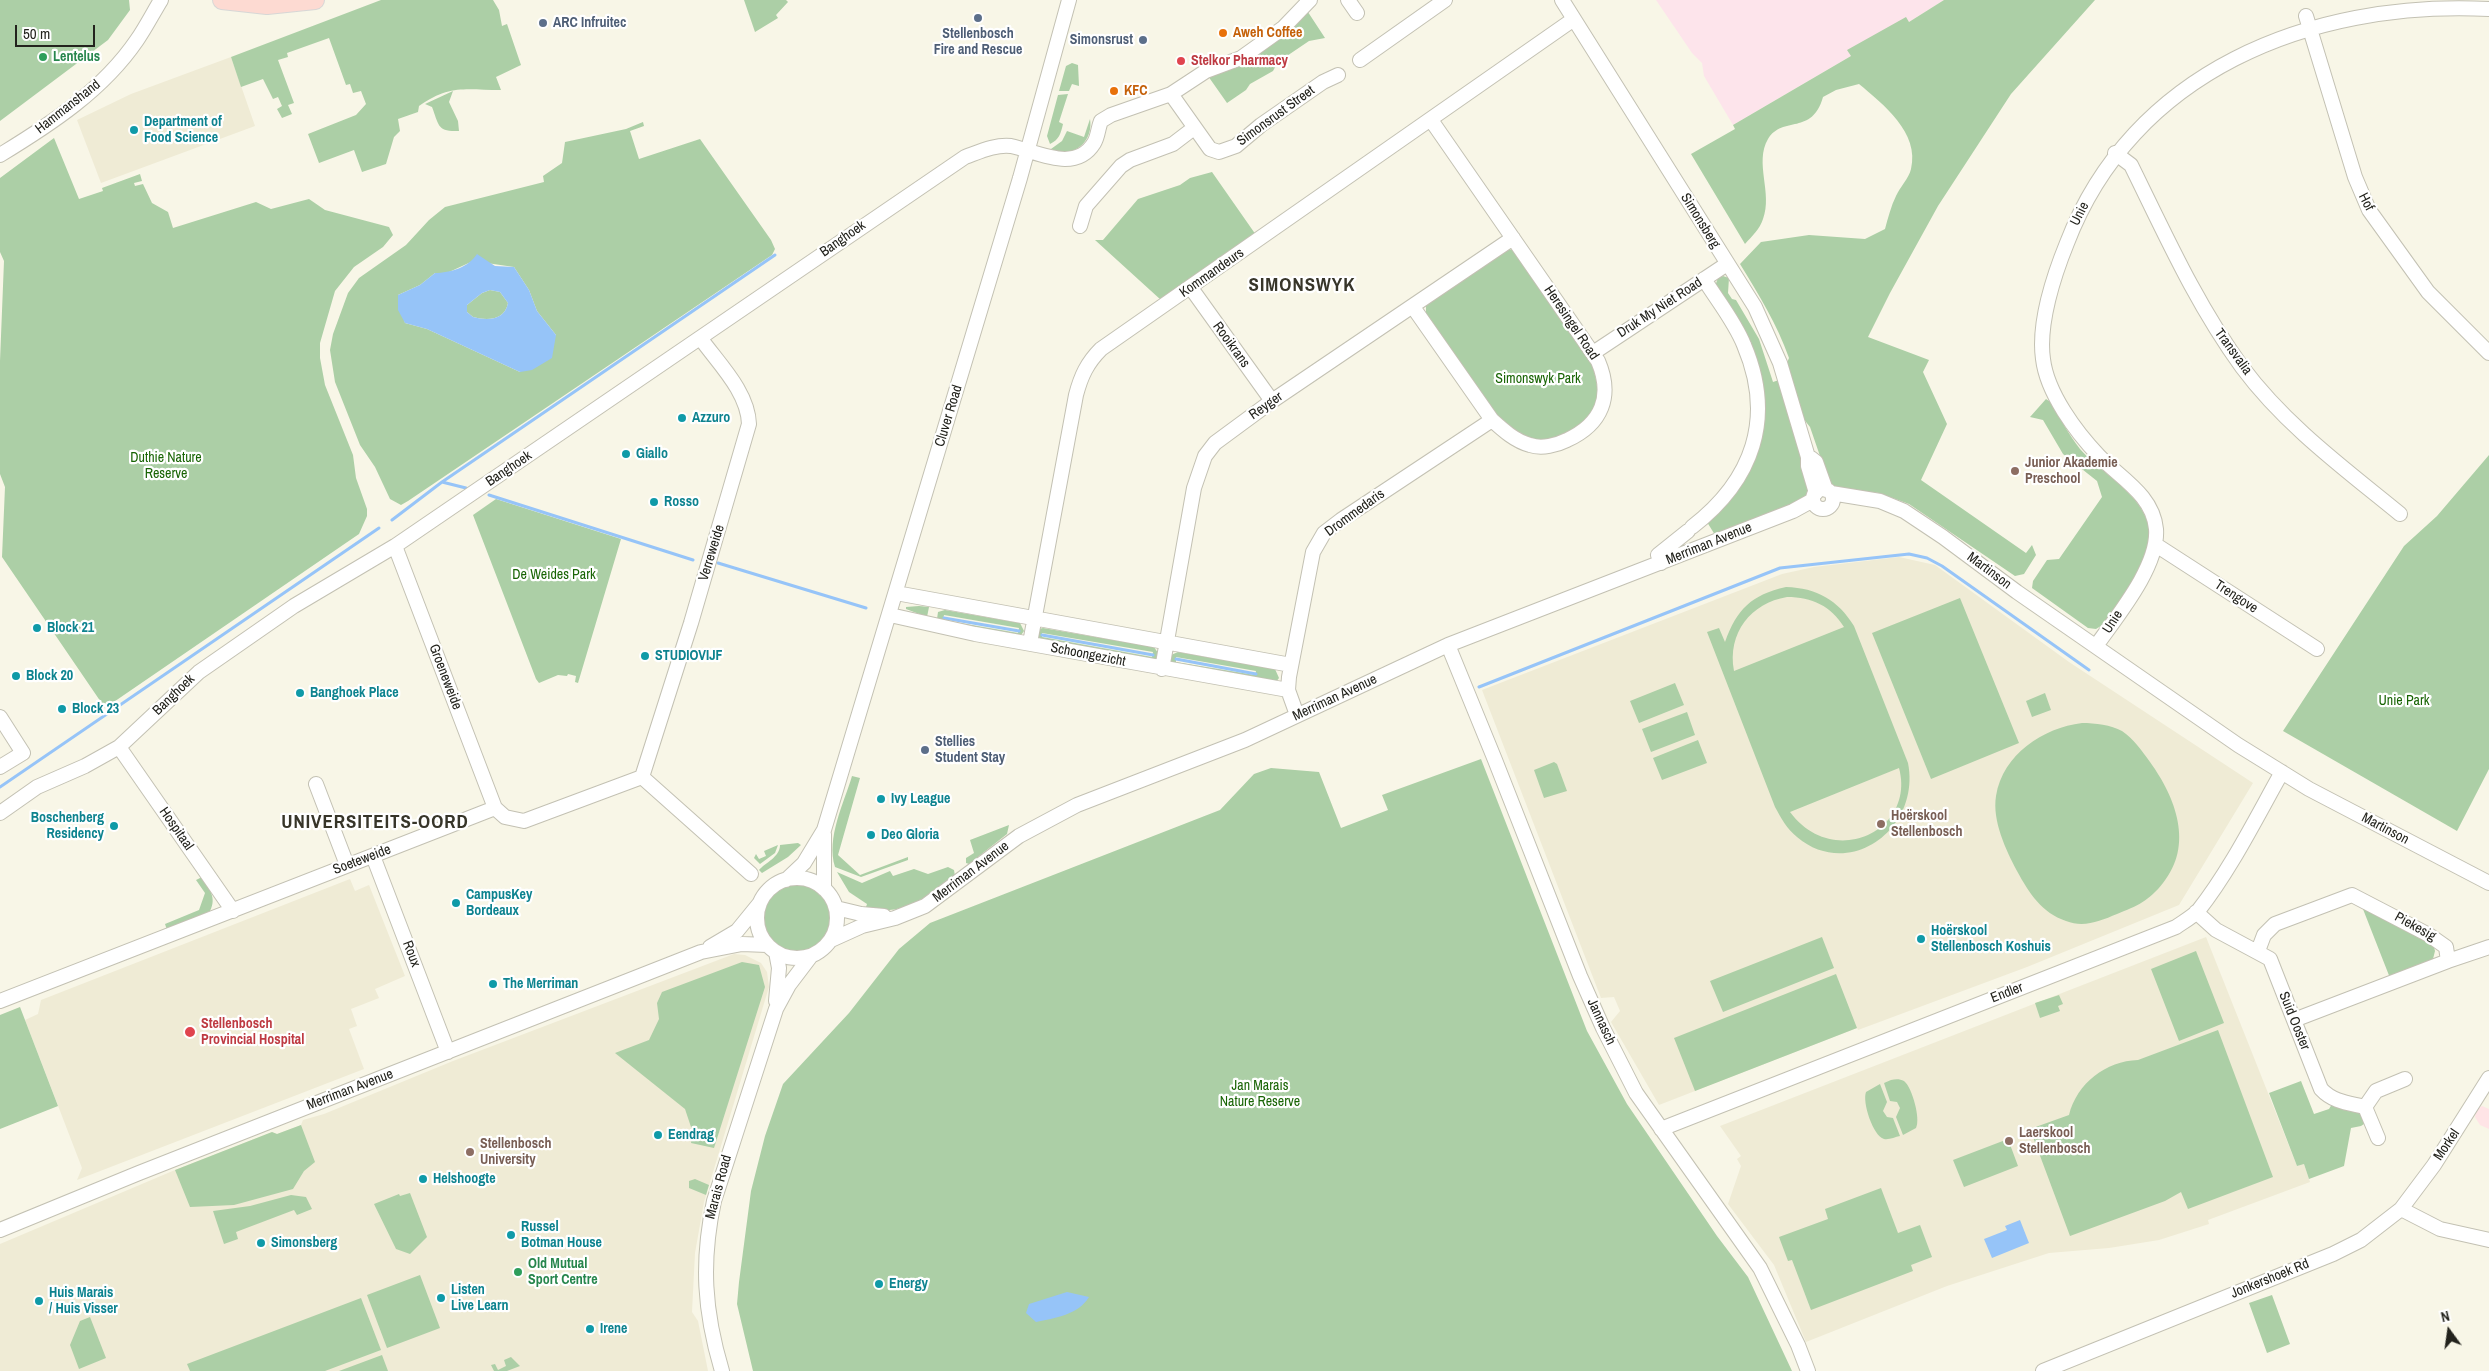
<!DOCTYPE html>
<meta charset="utf-8">
<style>
body{margin:0}
#map{position:relative;width:2489px;height:1371px;overflow:hidden;background:#f8f6e7;font-family:"Archivo Narrow",sans-serif}
canvas{display:block}
.north{position:absolute;left:2424px;top:1306px;width:50px;height:50px;-webkit-text-stroke:4px #fff;paint-order:stroke;rotate:346deg;font-size:14px;font-weight:700;line-height:20px;text-align:center;color:#23231d}
.north::after{content:'';display:block;margin:auto;width:18px;height:22px;background:#23231d;clip-path:polygon(50% 0,100% 100%,50% 72%,0 100%)}
.scale{position:absolute;left:15px;top:25px;width:80px;height:22px;box-sizing:border-box;border:2px solid #23231d;border-top:0;padding-left:6px;font-size:15px;line-height:18px;white-space:nowrap;color:#23231d;-webkit-text-stroke:4px #fff;paint-order:stroke}
</style>
<div id="map">
<canvas width="2489" height="1371"></canvas>
<div class="north">N</div>
<div class="scale">50 m</div>
</div>
<script>
const c = document.querySelector('canvas').getContext('2d');
c.lineJoin = 'round';
function fill(path, color) { c.fillStyle = color; c.fill(path, 'evenodd'); }
function stroke(path, color, width, dash) { c.strokeStyle = color; c.lineWidth = width; c.lineCap = dash ? 'butt' : 'round'; c.setLineDash(dash || []); c.stroke(path); }
function label(font, color, halo, rows, align = 'center') {
  c.font = font + ' "Archivo Narrow",sans-serif'; c.lineWidth = 4.5; c.setLineDash([]); c.textBaseline = 'middle'; c.strokeStyle = halo; c.fillStyle = color; for (const [text, x, y, turn = 0] of rows) {
    c.save(); c.translate(x, y); c.rotate((+turn || 0) * Math.PI / 180); c.textAlign = isNaN(turn) ? turn : align; if (halo) c.strokeText(text, 0, 0); c.fillText(text, 0, 0); c.restore();
  }
}
fill(new Path2D(`
 M2482,1106L2489,1109V1129L2480,1125L2475,1117L2476,1110Z`), '#ffe4e6');
fill(new Path2D(`
 M1656,0H1944L1909,22L1906,18L1848,50L1851,56L1733,125L1704,76L1702,63L1692,53Z`), '#fde4eb');
fill(new Path2D(`
 M231,57L255,126L101,183L77,120L131,94Z
 M1899,557L1935,565L2069,662L2253,783L2179,905L2027,967L1858,1030L1857,1028L1659,1105L1611,1022L1620,1011L1614,997L1601,998L1482,690L1782,574L1814,567Z
 M350,879L355,891L369,885L405,976L375,989L379,998L351,1009L357,1026L349,1029L364,1069L77,1180L82,1168L25,1020L38,1014L41,1000Z
 M2206,937L2297,1166L2304,1164L2310,1182L2208,1220L2209,1224L2159,1240L2109,1248L2049,1253L1947,1286L1806,1342L1774,1265L1728,1204L1741,1166L1737,1159L1741,1156L1720,1126Z
 M734,954L745,955L761,963L767,972L769,987L704,1202L695,1253L692,1312L698,1321L708,1371H0V1244L175,1170L272,1132L277,1134L301,1125L303,1120L324,1114L453,1061Z`), '#efebd5');
fill(new Path2D(`
 M0,0H129L130,10L108,40L0,121Z
 M381,0H493L499,10L502,26L507,24L521,65L496,77L501,90C466,90 450,84 419,106L418,112L398,119L400,131L394,137L386,164L362,172L354,150L319,163L308,134L356,115L366,104L361,91L353,93L350,84L346,85L329,38L287,53L288,57L278,60L294,103L288,105L292,114L282,118L277,109L282,106L278,97L273,99L263,79L241,87L231,57Z
 M744,0H786L788,2L776,15L778,18L755,32Z
 M1944,0H2095L2011,94L1938,206L1890,293L1868,337L1929,360L1923,372L1947,424L1921,480L2026,553L2032,545L2036,555L2024,574L2015,576L1909,504L1879,493L1835,488L1830,485L1810,427L1802,417L1786,365L1789,358C1777,324 1759,295 1740,264L1761,242L1809,235L1865,239L1885,229C1888,218 1891,206 1896,196C1900,187 1909,178 1911,169C1920,133 1883,104 1859,84L1836,90L1823,97C1812,136 1783,115 1768,139C1754,163 1773,193 1763,219C1760,229 1752,236 1745,244L1691,154L1735,129L1733,125L1851,56L1847,50L1906,17L1909,22Z
 M1306,9L1325,38L1309,41L1278,62L1273,71L1250,84L1246,90L1227,103L1208,76Z
 M1072,63L1078,65L1079,86L1072,84L1069,91H1059L1066,66Z
 M453,91L449,102L458,121L459,131C437,132 439,125 432,107L425,104Z
 M1068,94L1059,122L1063,124C1061,133 1059,140 1050,144L1047,136L1058,95Z
 M1090,119C1094,141 1073,160 1051,149L1062,141L1067,131L1084,137Z
 M643,122L644,126L630,131L639,159L700,139L771,240L775,249L772,255L408,501L401,505L390,499L375,467L360,445L335,382L330,350L333,334L348,293L359,278L406,245L429,220L445,207L544,182L543,176L562,163L565,142L626,129ZM473,261L514,267L529,290L537,311L556,335L520,372L427,329L405,323L398,295L420,285L435,273H447Z
 M54,138L79,199L103,191L102,188L140,174L142,181L134,183L135,186L143,184L152,203L168,212L173,228L256,202L271,209L309,199L325,210L389,227L393,235L383,247L354,267L335,291L320,343V358L325,385L353,455L356,478L367,509V516L359,534L105,708L2,557L5,487L0,474V361L4,261L0,252V178Z
 M1212,172L1256,235L1161,300L1095,240H1103L1138,199L1180,185L1190,178Z
 M1509,249L1515,251L1590,359C1598,381 1603,404 1586,423C1580,429 1570,433 1562,435C1545,441 1531,442 1515,433C1491,419 1444,340 1426,314V306L1429,301Z
 M1723,276L1729,278L1728,293L1732,299L1736,300L1759,339L1773,382L1779,380L1811,486L1808,496L1800,501L1715,535L1707,522L1728,501L1764,414L1715,286L1718,278Z
 M490,290L500,292L508,303C505,320 488,321 473,317L467,312V305L482,293Z
 M2046,399L2052,403C2060,418 2069,435 2080,449C2106,479 2162,503 2147,551C2139,577 2118,601 2104,624L2096,629L2088,628L2032,588L2033,581L2047,560L2059,559L2102,497L2097,481L2063,454L2043,420L2030,417Z
 M2489,455V769L2457,831L2283,731L2404,546L2437,516Z
 M496,499L621,539L578,683L575,682L576,676L568,674L567,676L558,675L539,683L536,679L473,515Z
 M1786,587C1817,588 1838,600 1854,626L1908,763C1921,829 1849,881 1797,837C1787,829 1781,818 1775,807L1707,632L1719,628L1725,642C1737,609 1751,595 1786,587ZM1787,597C1812,597 1831,606 1844,627L1734,671C1727,633 1751,603 1787,597ZM1899,768C1916,831 1833,870 1790,812Z
 M1960,598L2019,743L1931,779L1872,633Z
 M919,606L929,607L927,617L906,609V607Z
 M945,610L1020,623L1024,631L1019,638L937,619L938,612ZM944,615L1019,628L1018,633L943,620Z
 M1043,628L1154,647L1158,653V658L1154,662L1037,640L1039,629ZM1042,633L1153,652L1152,657L1042,637Z
 M1178,652L1275,669L1279,678L1276,682L1171,664V655ZM1176,657L1256,671L1255,675L1176,662Z
 M1675,683L1684,705L1639,723L1630,701Z
 M2045,693L2051,710L2032,717L2026,701Z
 M1687,712L1695,735L1651,752L1642,729Z
 M2082,723C2095,723 2111,725 2122,731C2134,739 2142,751 2150,762C2176,798 2194,845 2163,883C2149,901 2137,906 2117,914C2100,921 2084,928 2066,921C2042,913 2029,893 2017,871C2006,850 1992,821 1996,796C2003,754 2043,728 2082,723Z
 M1698,740L1707,763L1662,780L1653,758Z
 M1481,759L1587,1031L1627,1104L1717,1236L1748,1277L1792,1371H753L737,1304L739,1282L751,1191L765,1136L783,1084L849,1013L899,949L930,923L1220,810L1254,774L1271,768L1319,772L1341,828L1388,810L1382,795Z
 M1554,762L1557,764L1567,791L1544,798L1534,770Z
 M852,776L860,778L838,855L860,875L908,857V860L861,877L835,867C826,838 844,803 852,776Z
 M1009,825L1007,834L969,864L966,863V858L974,853L970,840Z
 M798,843L801,845L788,857L762,873L759,870C765,863 780,857 780,845Z
 M778,845L775,853L760,864L754,858L756,854L759,859L766,856L764,851Z
 M948,867L954,870L955,876C929,895 900,919 866,907L867,904L849,892L837,872L862,883L890,871L893,876L914,869L928,874Z
 M202,877C209,889 217,897 210,911L167,930L165,924L199,910L205,893L196,880Z
 M763 919a35 35 0 1 1 70 0a35 35 0 1 1-70 0Z
 M2361,904L2433,943L2435,951L2433,959L2390,978Z
 M1822,937L1834,968L1723,1012L1710,981Z
 M2196,951L2224,1023L2179,1041L2151,969Z
 M742,962L759,965L765,987L714,1148L691,1143L693,1133L685,1109L615,1053L649,1040L659,1019L657,1003L662,992Z
 M1836,974L1857,1028L1695,1091L1674,1038Z
 M2059,995L2063,1004L2058,1006L2060,1011L2040,1018L2035,1003Z
 M20,1007L58,1106L0,1129V1015Z
 M2218,1030L2273,1177L2188,1209L2181,1192L2165,1201L2070,1236L2030,1129L2069,1115C2077,1083 2106,1061 2138,1060Z
 M1891,1080C1896,1079 1900,1079 1904,1081C1912,1087 1921,1119 1916,1128L1903,1135L1896,1117L1900,1108L1897,1102L1890,1101L1884,1083Z
 M2301,1081L2314,1114L2329,1109L2332,1104L2362,1112L2367,1122L2361,1126L2351,1128L2344,1166L2309,1179L2304,1164L2297,1166L2269,1093Z
 M1880,1084L1887,1102L1883,1111L1887,1117L1893,1118L1900,1136C1895,1137 1889,1140 1884,1139C1873,1136 1862,1102 1866,1092Z
 M301,1125L315,1162L304,1171L293,1189L234,1205L190,1207L175,1170L272,1132L277,1134Z
 M2008,1139L2018,1166L1964,1187L1953,1160Z
 M695,1179L709,1185L706,1195L689,1188V1181Z
 M1881,1188L1898,1233L1920,1225L1932,1257L1911,1265L1913,1271L1811,1310L1792,1260L1788,1261L1779,1237L1828,1219L1825,1209Z
 M410,1193L427,1237L410,1254L396,1249L374,1204L399,1194L400,1196Z
 M291,1195L306,1197L312,1209L297,1215L294,1210L236,1232L238,1239L224,1244L213,1211L250,1206Z
 M420,1275L440,1328L387,1348L367,1295Z
 M2272,1295L2290,1344L2267,1353L2249,1303Z
 M361,1298L381,1350L325,1371H190L187,1364Z
 M90,1317L106,1358L79,1369L70,1345L80,1321Z
 M382,1355L388,1371H339Z
 M511,1357L520,1366L507,1371H494L491,1365L495,1364L498,1370L506,1366L504,1360Z`), '#accfa6');
fill(new Path2D(`
 M477,254L495,266L514,267L529,290L537,311L556,335L552,358L532,370L520,372L427,329L405,323L398,310V295L420,285L435,273C450,273 469,267 477,254ZM490,290L500,292L508,303C505,320 488,321 473,317L467,312V305L482,293Z
 M2020,1220L2029,1243L1992,1258L1984,1239L2007,1230L2005,1226Z
 M1067,1292L1089,1297C1078,1315 1055,1318 1036,1322L1026,1313L1029,1304Z`), '#96c4f8');
stroke(new Path2D(`
 M442,482L466,488
 M489,495L693,560
 M392,520L442,482L775,255
 M718,563L866,608
 M944,618L1019,631
 M1042,635L1153,655
 M1176,659L1256,674
 M1479,687L1780,568L1909,554L1927,558L1942,566L2089,670
 M0,787L379,528`), '#96c4f8', 3);
const minor = new Path2D(`
 M1348,0L1357,13
 M1562,0L1755,307L1780,363L1808,457V466L1816,493
 M2306,16L2355,177L2369,210L2428,292L2489,353
 M1360,60L1445,0
 M1171,94L1210,149L1219,152L1236,146L1261,125L1323,82L1338,75
 M2115,153L2131,165C2165,234 2196,304 2242,367C2285,425 2345,469 2400,514
 M0,155C51,124 103,90 137,40C146,27 153,13 161,0
 M1080,226L1086,206L1121,166L1130,160L1173,144L1194,128
 M1191,288L1272,401
 M1413,307L1492,420C1503,430 1515,441 1530,445C1542,449 1557,445 1567,440C1602,424 1613,396 1598,361L1431,120
 M1593,353L1727,264
 M1811,458L1816,462L1826,490
 M1813 499a10 10 0 1 1 20 0a10 10 0 1 1-20 0Z
 M1831,493L1880,501L1904,511L1943,537L2017,592L2238,745L2309,789L2489,883
 M1692,527C1753,480 1775,418 1744,345C1735,322 1717,300 1704,279
 M2156,545L2317,649
 M395,546L495,808
 M1661,563L1658,555L1688,531
 M896,593L1291,665
 M890,615L975,634L1288,690
 M1030,643L1076,395C1081,376 1087,363 1101,349L1574,19
 M1448,645L1495,760L1580,976L1603,1028L1636,1093L1760,1268L1798,1345L1808,1371
 M2096,646C2117,616 2159,566 2156,529C2153,495 2120,478 2099,456C2076,432 2047,393 2043,359C2038,324 2054,275 2067,243C2132,73 2308,0 2489,9
 M1162,669L1194,488L1205,456L1215,443L1272,401L1513,238
 M1297,715L1288,690L1289,677L1313,552L1324,533L1341,520L1492,420
 M0,717L23,753L0,767
 M119,747L233,911
 M642,777L691,623L749,424C748,392 719,364 701,339
 M316,784L347,865
 M0,813L37,787L85,766L119,747L199,672L294,606L395,546L965,157C979,152 996,144 1011,146C1036,151 1075,174 1094,143C1098,137 1098,128 1101,121L1111,115L1171,94L1206,71L1241,58L1283,28L1310,0
 M824,834V889
 M373,856L448,1052
 M757 918a40 40 0 1 1 80 0a40 40 0 1 1-80 0Z
 M786,880L804,863L824,830L1020,178L1069,0
 M836,908L861,914L884,916
 M2196,912L2216,930L2270,959L2321,1089C2333,1102 2348,1103 2365,1107L2378,1138
 M831,940L862,926L895,918L925,906L1019,836L1077,805L1245,740L1448,645L1793,511L1813,500
 M710,947L737,931L759,904
 M2258,951L2264,935L2275,924L2352,895L2429,935L2446,947L2448,961L2294,1020
 M776,952L779,968L776,1001
 M2448,961L2489,947
 M0,1001L495,808L505,817L524,821L642,777L751,874
 M2365,1107L2376,1091L2405,1079
 M1661,1129L2176,927C2183,922 2192,917 2198,911C2231,869 2256,818 2282,772
 M2401,1209L2440,1229L2489,1240
 M0,1230L139,1173L701,952L742,944L767,945
 M722,1371C704,1311 701,1262 714,1201L776,1009L789,985L811,956
 M2043,1371L2333,1254L2361,1240L2401,1209L2434,1165L2489,1078`);
const major = new Path2D(`
 M222,0L267,5L315,0`);
stroke(minor, '#c3c1b3', 16);
stroke(major, '#d7d7d6', 20);
stroke(minor, '#fff', 14);
stroke(major, '#fddad2', 18);
for (const [x, y, r, color] of [
 [978,18,5,"#5c6f8a"],
 [543,23,5,"#5c6f8a"],
 [1223,33,5,"#e8710a"],
 [1143,40,5,"#5c6f8a"],
 [43,57,5,"#2e9e5b"],
 [1181,61,5,"#e0444e"],
 [1114,91,5,"#e8710a"],
 [134,130,5,"#0f9aa8"],
 [682,418,5,"#0f9aa8"],
 [626,454,5,"#0f9aa8"],
 [2015,471,5,"#8d6e63"],
 [654,502,5,"#0f9aa8"],
 [37,628,5,"#0f9aa8"],
 [645,656,5,"#0f9aa8"],
 [16,676,5,"#0f9aa8"],
 [300,693,5,"#0f9aa8"],
 [62,709,5,"#0f9aa8"],
 [925,750,5,"#5c6f8a"],
 [881,799,5,"#0f9aa8"],
 [1881,824,5,"#8d6e63"],
 [114,826,5,"#0f9aa8"],
 [871,835,5,"#0f9aa8"],
 [456,903,5,"#0f9aa8"],
 [1921,939,5,"#0f9aa8"],
 [493,984,5,"#0f9aa8"],
 [190,1032,6,"#e0444e"],
 [658,1135,5,"#0f9aa8"],
 [2009,1141,5,"#8d6e63"],
 [470,1152,5,"#8d6e63"],
 [423,1179,5,"#0f9aa8"],
 [511,1235,5,"#0f9aa8"],
 [261,1243,5,"#0f9aa8"],
 [518,1272,5,"#2e9e5b"],
 [879,1284,5,"#0f9aa8"],
 [441,1298,5,"#0f9aa8"],
 [39,1301,5,"#0f9aa8"],
 [590,1329,5,"#0f9aa8"]
]) { const dot = new Path2D(); dot.arc(x, y, r, 0, 2 * Math.PI); c.fillStyle = color; c.fill(dot); stroke(dot, '#fff', 2); }
label('bold 14px', '#4e5e75', '#fff', [
 ["ARC Infruitec",553,23],
 ["Stellenbosch",978,34,"center"],
 ["Fire and Rescue",978,50,"center"],
 ["Simonsrust",1133,40,"right"],
 ["Stellies",935,742],
 ["Student Stay",935,758]
], 'left');
label('bold 14px', '#c56008', '#fff', [
 ["Aweh Coffee",1233,33],
 ["KFC",1124,91]
], 'left');
label('bold 14px', '#27864d', '#fff', [
 ["Lentelus",53,57],
 ["Old Mutual",528,1264],
 ["Sport Centre",528,1280]
], 'left');
label('bold 14px', '#be3a42', '#fff', [
 ["Stelkor Pharmacy",1191,61],
 ["Stellenbosch",201,1024],
 ["Provincial Hospital",201,1040]
], 'left');
label('14px', '#23231d', '#fff', [
 ["Hammanshand",68,107,-38],
 ["Simonsrust Street",1276,116,-36],
 ["Hof",2366,202,63],
 ["Unie",2080,214,-63],
 ["Simonsberg",1700,221,58],
 ["Banghoek",843,239,-35],
 ["Kommandeurs",1212,273,-35],
 ["Druk My Niet Road",1660,308,-33],
 ["Heresingel Road",1571,323,56],
 ["Rooikrans",1231,345,54],
 ["Transvalia",2233,352,54],
 ["Reyger",1266,406,-35],
 ["Cluver Road",949,416,-73],
 ["Banghoek",509,469,-34],
 ["Drommedaris",1355,513,-36],
 ["Merriman Avenue",1709,544,-22],
 ["Verreweide",712,553,-73],
 ["Martinson",1989,571,37],
 ["Trengove",2236,597,33],
 ["Unie",2113,622,-57],
 ["Schoongezicht",1088,655,11],
 ["Groeneweide",445,677,69],
 ["Banghoek",174,695,-44],
 ["Merriman Avenue",1335,698,-25],
 ["Hospitaal",176,829,55],
 ["Martinson",2385,829,28],
 ["Soeteweide",362,860,-21],
 ["Merriman Avenue",971,872,-37],
 ["Piekesig",2415,927,29],
 ["Roux",411,954,69],
 ["Endler",2007,993,-21],
 ["Suid Ooster",2294,1021,68],
 ["Jannasch",1601,1022,65],
 ["Merriman Avenue",350,1090,-21],
 ["Morkel",2447,1145,-56],
 ["Marais Road",719,1187,-75],
 ["Jonkershoek Rd",2270,1279,-22]
]);
label('bold 14px', '#0d838f', '#fff', [
 ["Department of",144,122],
 ["Food Science",144,138],
 ["Azzuro",692,418],
 ["Giallo",636,454],
 ["Rosso",664,502],
 ["Block 21",47,628],
 ["STUDIOVIJF",655,656],
 ["Block 20",26,676],
 ["Banghoek Place",310,693],
 ["Block 23",72,709],
 ["Ivy League",891,799],
 ["Boschenberg",104,818,"right"],
 ["Residency",104,834,"right"],
 ["Deo Gloria",881,835],
 ["CampusKey",466,895],
 ["Bordeaux",466,911],
 ["Hoërskool",1931,931],
 ["Stellenbosch Koshuis",1931,947],
 ["The Merriman",503,984],
 ["Eendrag",668,1135],
 ["Helshoogte",433,1179],
 ["Russel",521,1227],
 ["Botman House",521,1243],
 ["Simonsberg",271,1243],
 ["Energy",889,1284],
 ["Listen",451,1290],
 ["Live Learn",451,1306],
 ["Huis Marais",49,1293],
 ["/ Huis Visser",49,1309],
 ["Irene",600,1329]
], 'left');
label('14px', '#186404', '#fff', [
 ["Simonswyk Park",1538,379],
 ["Duthie Nature",166,458],
 ["Reserve",166,474],
 ["De Weides Park",554,575],
 ["Unie Park",2404,701],
 ["Jan Marais",1260,1086],
 ["Nature Reserve",1260,1102]
]);
label('bold 14px', '#785e54', '#fff', [
 ["Junior Akademie",2025,463],
 ["Preschool",2025,479],
 ["Hoërskool",1891,816],
 ["Stellenbosch",1891,832],
 ["Laerskool",2019,1133],
 ["Stellenbosch",2019,1149],
 ["Stellenbosch",480,1144],
 ["University",480,1160]
], 'left');
c.letterSpacing = '1px';
label('bold 19px', '#373529', '#fff', [
 ["SIMONSWYK",1302,286],
 ["UNIVERSITEITS-OORD",375,823]
]);
c.letterSpacing = '0px';
</script>
